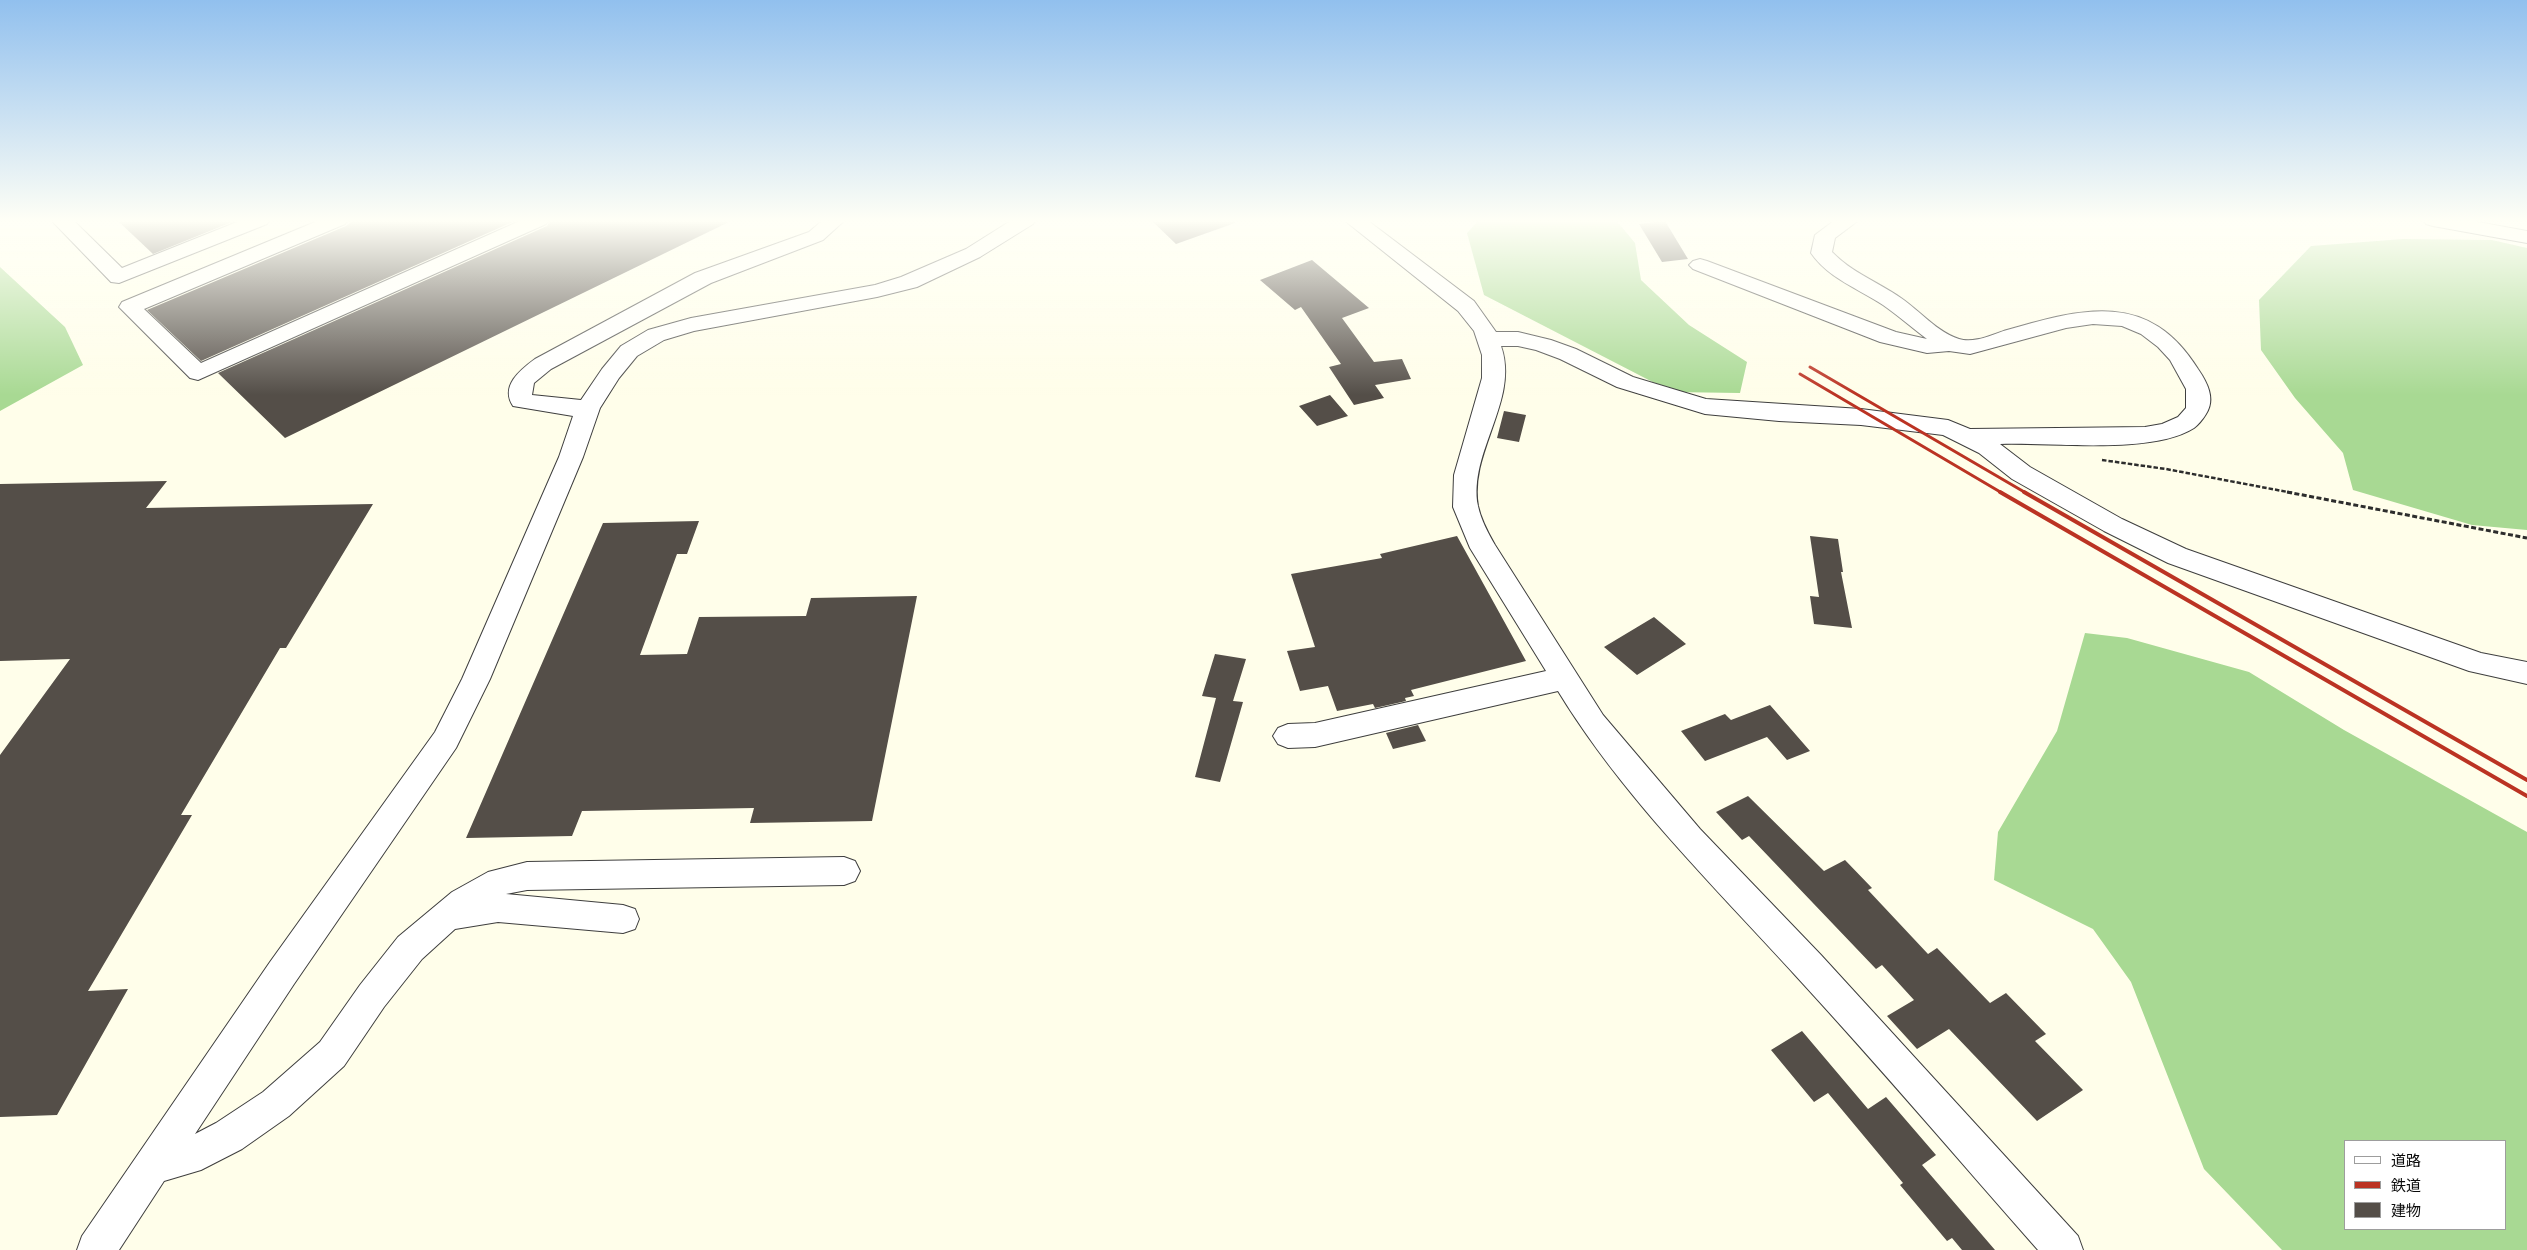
<!DOCTYPE html>
<meta charset="utf-8">
<style>
body{margin:0}
#map{position:relative;width:2527px;height:1250px;overflow:hidden;background:#fffeea;font-family:"PT Serif","Noto Sans JP",serif}
canvas{display:block}
.legend{position:absolute;left:2344px;top:1140px;width:162px;height:90px;box-sizing:border-box;background:#fff;border:1px solid #9d9d9d;margin:0;padding:6px 9px;list-style:none;font-size:15px;color:#0b0b0b}
.legend li{display:flex;align-items:center;gap:10px;height:25px}
.legend b{width:25px;border:1px solid #9d9d9d}
</style>
<div id="map">
<canvas width="2527" height="1250"></canvas>
<ul class="legend">
<li><b style="height:6px;background:#fff"></b>道路</li>
<li><b style="height:6px;background:#bb3323"></b>鉄道</li>
<li><b style="height:14px;background:#544e48"></b>建物</li>
</ul>
</div>
<script>
const c = document.querySelector('canvas').getContext('2d');
c.lineJoin = 'round';
function fill(path, color) { c.fillStyle = color; c.fill(path, 'evenodd'); }
function stroke(path, color, width, dash) { c.strokeStyle = color; c.lineWidth = width; c.lineCap = dash ? 'butt' : 'round'; c.setLineDash(dash || []); c.stroke(path); }
fill(new Path2D(`
 M1479,220H1616L1635,243L1641,280L1689,325L1747,362L1740,393L1672,392L1484,295L1467,233Z
 M2403,239L2492,240L2527,248V530L2472,525L2353,490L2343,453L2295,398L2261,350L2259,300L2311,246Z
 M0,267L65,327L83,365L0,411Z
 M2085,633L2127,638L2249,672L2344,730L2527,832V1250H2282L2204,1169L2131,982L2093,929L1994,880L1998,832L2057,731ZM2346,1141H2506V1229H2346Z`), '#a8d993');
fill(new Path2D(`
 M117,220H237L153,254Z
 M354,220H517L201,361L147,310L346,226Z
 M551,220H733L285,438L218,373L547,226Z
 M1151,220H1235V223L1176,244Z
 M1665,221L1688,259L1662,262L1639,224Z
 M1312,260L1369,308L1342,318L1374,362L1402,359L1411,379L1375,385L1384,398L1354,405L1329,367L1341,364L1301,307L1295,310L1260,280Z
 M1330,395L1348,416L1317,426L1299,406Z
 M1504,411L1526,415L1519,442L1497,438Z
 M167,481L146,508L373,504L286,648H280L181,815H192L88,991L128,989L57,1115L0,1117V755L70,659L0,661V484Z
 M699,521L687,554H677L640,655L687,654L699,617L806,616L811,598L917,596L872,821L750,823L754,808L582,811L572,836L466,838L603,523Z
 M1457,536L1526,661L1411,690L1414,696L1405,698L1406,701L1375,708L1373,704L1337,711L1328,686L1300,691L1287,651L1315,647L1291,574L1382,558L1380,554Z
 M1810,536L1838,539L1843,572H1841L1852,628L1814,624L1810,596L1819,597Z
 M1654,617L1686,644L1637,675L1604,647Z
 M1215,654L1246,659L1233,701L1243,702L1220,782L1195,777L1216,698L1202,696Z
 M1770,705L1810,751L1787,760L1767,737L1705,761L1681,731L1725,714L1731,720Z
 M1418,725L1426,741L1393,749L1386,733Z
 M1748,796L1824,871L1845,860L1872,888L1868,890L1928,954L1937,948L1990,1003L2006,993L2046,1034L2035,1041L2083,1090L2037,1121L1949,1029L1917,1049L1887,1016L1914,1000L1882,965L1876,969L1749,836L1742,840L1716,812Z
 M1802,1031L1868,1109L1886,1097L1936,1155L1922,1165L1995,1250H1962L1952,1238L1947,1241L1900,1185L1903,1183L1828,1093L1814,1102L1771,1050Z`), '#544e48');
const minor = new Path2D(`
 M51,220H73L122,268L242,220H270L267,224L119,283L111,282Z
 M320,220H348L345,224L144,309L201,363L522,220H549L546,224L198,380L190,378L119,307L122,302Z
 M823,220H845L823,240L711,283L551,369L534,383L532,395L581,400L602,369L621,346L648,330L691,318L875,285L901,277L966,249L1012,220H1036L1033,224L980,257L917,287L877,297L694,331L664,340L637,356L619,378L600,408L583,457L490,679L456,748L294,984L195,1134L216,1123L263,1092L320,1042L360,985L398,937L452,892L488,872L527,862L844,857L855,861L860,871L855,881L844,885L527,890L506,894L623,905L635,909L639,919L635,929L623,933L498,922L455,929L422,959L384,1007L344,1066L289,1116L242,1149L201,1170L164,1181L119,1250H77L82,1236L270,962L435,732L462,679L559,457L573,416L513,406C500,386 520,370 535,359L695,273L809,232Z
 M1344,220H1367L1474,301L1496,332H1518L1551,340L1576,349L1633,377L1706,399L1861,409L1948,420L1970,429L2145,427L2162,424L2178,417L2186,408V389L2170,360L2158,347L2141,334L2122,326L2093,324L2066,328L1970,354L1949,351L1927,353L1880,342L1693,269L1689,265L1693,261L1700,259L1707,261L1896,332L1927,339C1912,328 1899,316 1883,305C1859,289 1828,278 1811,253L1815,235L1835,220H1859L1835,238L1832,252C1851,272 1878,282 1901,298C1920,311 1937,332 1959,339C1974,344 1993,334 2007,330C2083,308 2149,290 2198,369C2207,382 2216,399 2206,414C2203,419 2198,425 2194,428C2152,455 2051,442 2000,444L2030,467L2122,519L2186,549L2481,653L2527,662V684L2469,671L2168,563L2104,531L2012,479L1979,453L1943,435L1861,425L1779,421L1705,414L1617,387L1560,359L1536,350L1518,346H1501C1520,400 1468,452 1478,506C1481,520 1488,533 1495,545L1603,715L1700,829L1821,955L2078,1236L2083,1250H2038C1957,1158 1878,1065 1795,975C1712,884 1622,796 1558,691L1315,747L1288,748L1278,744L1273,736L1278,728L1288,724L1315,723L1546,671L1470,548L1453,507L1454,475L1482,378V355L1474,331L1458,311Z
 M2423,220H2467L2527,231V243L2433,226L2426,224Z`);
stroke(minor, '#3e3e3e', 2);
stroke(new Path2D(`
 M2102,460L2166,469L2293,493`), '#2d2d2d', 2.5, [4.5, 2]);
stroke(new Path2D(`
 M2287,492L2527,538`), '#2d2d2d', 3, [5, 2.5]);
fill(minor, '#fff');
stroke(new Path2D(`
 M1810,367L2026,493
 M1800,374L2002,493`), '#bb3323', 3);
stroke(new Path2D(`
 M2000,492L2527,796
 M2024,492L2527,780`), '#bb3323', 4);
const sky = c.createLinearGradient(0, 0, 0, 395);
sky.addColorStop(0, '#91c0ee');
sky.addColorStop(0.56, '#fffff6');
sky.addColorStop(1, '#fffff600');
c.fillStyle = sky;
c.fillRect(0, 0, 2527, 395);
</script>
